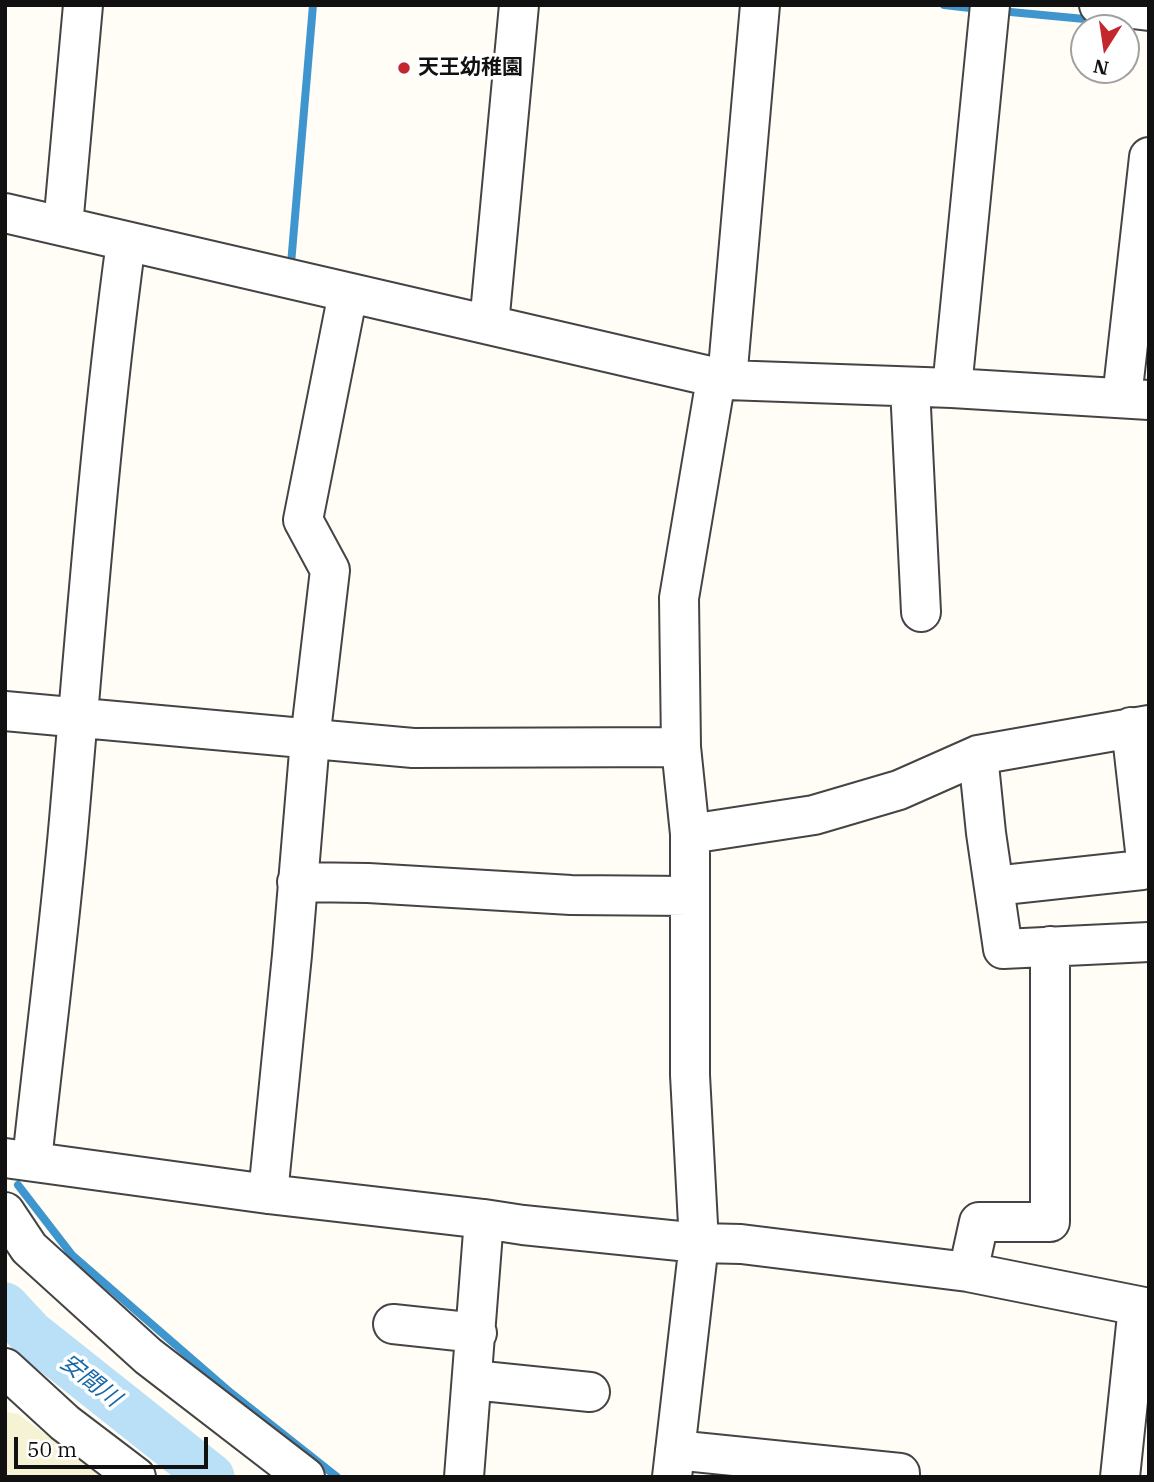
<!DOCTYPE html>
<meta charset="utf-8">
<style>
body{margin:0}
#map{position:relative;width:1154px;height:1482px;overflow:hidden;background:#fffdf5;font-family:"IBM Plex Serif",serif}
canvas{display:block}
.frame{position:absolute;inset:0;border:7px solid #111;pointer-events:none}
.north{position:absolute;left:1070px;top:14px;width:70px;height:70px;box-sizing:border-box;background:#fff;border:2px solid #a0a0a0;border-radius:50%;rotate:192deg;font-size:19px;font-weight:700;line-height:28px;text-align:center;color:#111}
.north::after{content:'';display:block;margin:auto;width:24px;height:32px;background:#c4262e;clip-path:polygon(50% 0,100% 100%,50% 72%,0 100%)}
.scale{position:absolute;left:14px;top:1437px;width:194px;height:32px;box-sizing:border-box;border:4px solid #111;border-top:0;padding-left:9px;font-size:21px;line-height:24px;white-space:nowrap;color:#111;-webkit-text-stroke:5px #fff;paint-order:stroke}
</style>
<div id="map">
<canvas width="1154" height="1482"></canvas>
<div class="frame"></div>
<div class="north">N</div>
<div class="scale">50 m</div>
</div>
<script>
const c = document.querySelector('canvas').getContext('2d');
c.lineJoin = 'round';
function fill(path, color) { c.fillStyle = color; c.fill(path, 'evenodd'); }
function stroke(path, color, width, dash) { c.strokeStyle = color; c.lineWidth = width; c.lineCap = dash ? 'butt' : 'round'; c.setLineDash(dash || []); c.stroke(path); }
function label(font, color, halo, rows, align = 'center') {
  c.font = font + ' "IBM Plex Serif","Noto Sans JP",serif'; c.lineWidth = 7; c.setLineDash([]); c.textBaseline = 'middle'; c.strokeStyle = halo; c.fillStyle = color; for (const [text, x, y, turn = 0] of rows) {
    c.save(); c.translate(x, y); c.rotate((+turn || 0) * Math.PI / 180); c.textAlign = isNaN(turn) ? turn : align; if (halo) c.strokeText(text, 0, 0); c.fillText(text, 0, 0); c.restore();
  }
}
fill(new Path2D(`
 M5,1412L18,1414L103,1477H5Z`), '#f6f3d4');
stroke(new Path2D(`
 M944,5L979,9
 M1000,11L1095,20
 M291,264L313,5
 M18,1185L72,1255L231,1393L337,1477`), '#3f96cf', 8);
stroke(new Path2D(`
 M5,1306L31,1334L211,1477`), '#b9e0f7', 47);
const minor = new Path2D(`
 M1099,5L1149,11
 M5,213L727,380L952,388L1149,400
 M63,226L83,5
 M489,325L519,5
 M727,380L760,5
 M910,387L921,612
 M952,388L990,5
 M1122,398L1149,157
 M5,711L413,748L681,747
 M978,755L986,833L1003,949L1149,942
 M690,834L814,815L899,790L978,755L1149,725
 M297,882L368,883L571,895L688,896
 M994,886L1142,870L1146,860L1131,727
 M5,1158L268,1194L484,1219L523,1225L699,1243L741,1244L968,1272L1149,1308
 M32,1161C44,1047 59,934 69,820C86,627 100,434 126,242
 M268,1194L292,955L310,740L330,570L303,520L348,293
 M5,1212L29,1248L148,1356L305,1477
 M968,1272L979,1222H1050V946
 M393,1324L477,1333
 M5,1368L65,1423L136,1477
 M473,1380L590,1392
 M675,1450L900,1473V1477
 M464,1477L484,1219
 M672,1477L699,1243L690,1075V834L681,747L679,598L716,379
 M1120,1477L1138,1306`);
stroke(minor, '#444', 42);
stroke(minor, '#fff', 38);
for (const [x, y, r, color] of [
 [404,68,7,"#c4262e"]
]) { const dot = new Path2D(); dot.arc(x, y, r, 0, 2 * Math.PI); c.fillStyle = color; c.fill(dot); stroke(dot, '#fff', 2.5); }
label('bold 21px', '#111', '#fff', [
 ["天王幼稚園",418,68]
], 'left');
label('italic 23px', '#1768a6', '#fff', [
 ["安間川",90,1381,38]
]);
</script>
